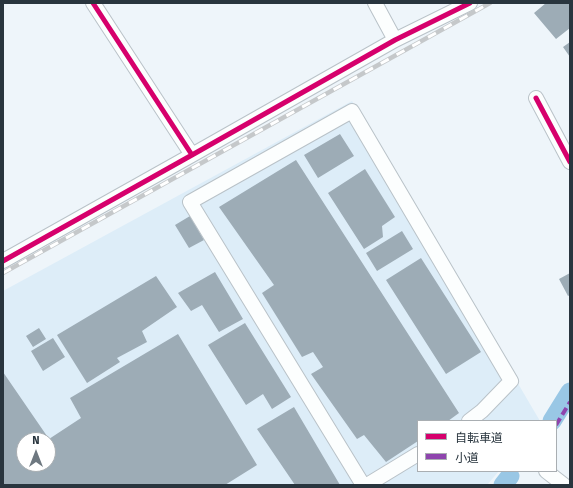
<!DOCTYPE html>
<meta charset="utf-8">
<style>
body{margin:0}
#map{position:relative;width:573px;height:488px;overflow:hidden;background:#eef5fa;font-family:"Fira Sans","Noto Sans JP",sans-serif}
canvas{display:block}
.frame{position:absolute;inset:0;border:4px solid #29353e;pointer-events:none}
.legend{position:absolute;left:417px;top:420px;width:140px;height:52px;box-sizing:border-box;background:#fff;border:1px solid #a9aeb2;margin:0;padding:5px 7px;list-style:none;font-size:12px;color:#29353e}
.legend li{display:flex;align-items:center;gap:8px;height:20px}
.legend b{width:20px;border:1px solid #a9aeb2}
.north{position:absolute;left:16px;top:432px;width:40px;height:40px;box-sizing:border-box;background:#fff;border:1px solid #a9aeb2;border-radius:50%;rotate:0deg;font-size:11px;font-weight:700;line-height:16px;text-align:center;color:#29353e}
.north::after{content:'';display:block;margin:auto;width:14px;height:18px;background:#6e7880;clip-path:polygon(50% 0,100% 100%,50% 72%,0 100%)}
</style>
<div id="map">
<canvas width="573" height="488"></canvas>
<div class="frame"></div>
<ul class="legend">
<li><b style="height:5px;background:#d6006c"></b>自転車道</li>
<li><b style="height:5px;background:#8e44ad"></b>小道</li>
</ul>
<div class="north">N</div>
</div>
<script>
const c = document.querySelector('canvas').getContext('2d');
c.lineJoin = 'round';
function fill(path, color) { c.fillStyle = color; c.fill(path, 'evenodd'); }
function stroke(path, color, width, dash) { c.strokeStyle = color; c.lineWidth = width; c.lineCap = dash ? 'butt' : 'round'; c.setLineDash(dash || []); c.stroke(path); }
fill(new Path2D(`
 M352,101L540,421H418V471H499L487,485H3V291ZM24,440H48V464H24Z`), '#ddedf8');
stroke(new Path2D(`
 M552,421L570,392
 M503,485L510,476`), '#99c7e5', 19);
fill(new Path2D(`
 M546,3H570V28L556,39L534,13Z
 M570,42V57L563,47Z
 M340,134L354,156L318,178L304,155Z
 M296,160L459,413L448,421H418V441L386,462L364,435L357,439L311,374L323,367L313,352L302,357L262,293L274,285L219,207Z
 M365,169L395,217L382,226L383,237L364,249L328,193Z
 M190,216L204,240L189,248L175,225Z
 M402,231L413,249L377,271L366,253Z
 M421,258L481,352L446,374L386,280Z
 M215,272L243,319L219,332L202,305L191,311L178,293Z
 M570,273V295L568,296L559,279Z
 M156,276L177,307L142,331L147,342L117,358L120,362L87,383L57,335Z
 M245,323L291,397L272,409L263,394L246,405L208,345Z
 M39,328L46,339L33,347L26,336Z
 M178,334L257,465L225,485H3V372L49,439L81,418L70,398ZM24,440H48V464H24Z
 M53,338L65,357L43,371L31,351Z
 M294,407L340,485H295L257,429Z`), '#9dacb6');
const minor = new Path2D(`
 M93,3L192,155
 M375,3L395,40
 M536,98L570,162
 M3,261L192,155L395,40L470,3
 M546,471L564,485
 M363,485L190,202L352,111L511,381L482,411L469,421
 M367,485L418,454`);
stroke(minor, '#b9c2c8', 16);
stroke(minor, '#fcfefe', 14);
const rail = new Path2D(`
 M3,273L490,3`);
stroke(rail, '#c5c8ca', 4.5);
stroke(rail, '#fff', 3, [9]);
stroke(new Path2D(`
 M556,425L570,402`), '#8e44ad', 4, [8, 4]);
stroke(new Path2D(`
 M93,3L192,155
 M536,98L570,162
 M3,261L192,155L395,40L470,3`), '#d6006c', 5);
</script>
